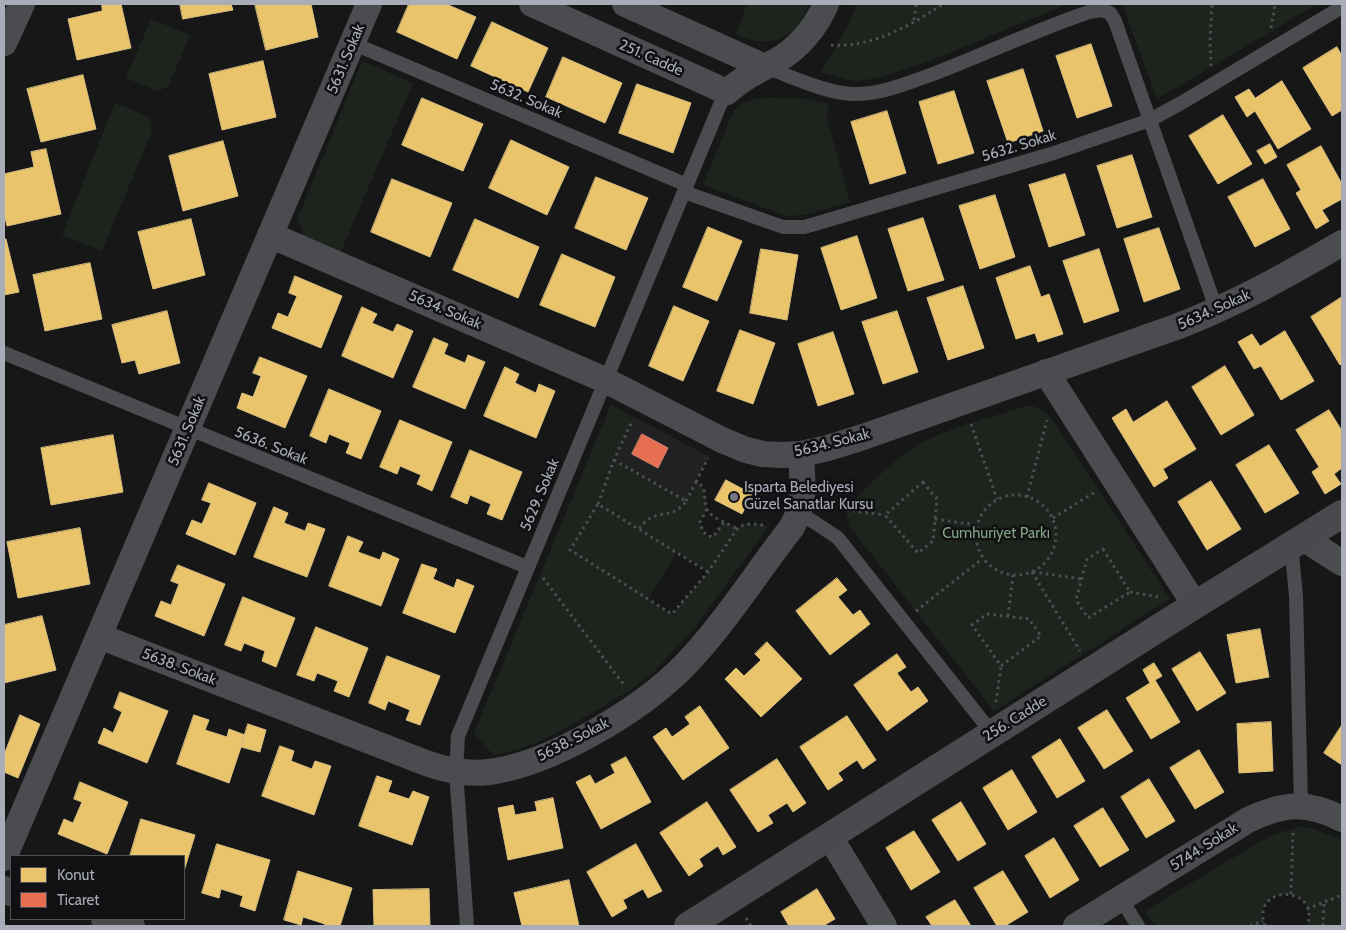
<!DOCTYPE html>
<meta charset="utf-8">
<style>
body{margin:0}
#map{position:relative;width:1346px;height:930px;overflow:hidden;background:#171717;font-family:Cabin,sans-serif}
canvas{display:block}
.frame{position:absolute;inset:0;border:5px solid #a8adb8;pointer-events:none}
.legend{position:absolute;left:10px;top:855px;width:175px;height:65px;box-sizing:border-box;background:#111113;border:1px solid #4d4f55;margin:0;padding:6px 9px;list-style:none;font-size:15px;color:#a8adb8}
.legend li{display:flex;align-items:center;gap:10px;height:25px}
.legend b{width:25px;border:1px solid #4d4f55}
</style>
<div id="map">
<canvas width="1346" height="930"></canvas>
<div class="frame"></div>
<ul class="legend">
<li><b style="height:14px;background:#e9c46a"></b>Konut</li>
<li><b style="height:14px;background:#e76f51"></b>Ticaret</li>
</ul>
</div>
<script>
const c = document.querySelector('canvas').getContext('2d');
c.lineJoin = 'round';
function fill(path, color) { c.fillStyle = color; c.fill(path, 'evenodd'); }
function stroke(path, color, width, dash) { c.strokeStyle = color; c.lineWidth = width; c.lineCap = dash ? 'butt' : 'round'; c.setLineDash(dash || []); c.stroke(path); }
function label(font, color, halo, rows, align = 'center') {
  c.font = font + ' Cabin,sans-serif'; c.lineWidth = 5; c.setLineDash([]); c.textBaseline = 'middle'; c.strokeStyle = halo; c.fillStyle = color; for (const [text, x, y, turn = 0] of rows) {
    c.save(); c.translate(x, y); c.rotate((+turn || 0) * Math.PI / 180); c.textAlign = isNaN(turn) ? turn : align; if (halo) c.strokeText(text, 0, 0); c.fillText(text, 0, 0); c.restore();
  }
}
fill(new Path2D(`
 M634,417L709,456L686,501L614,460Z`), '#212123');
fill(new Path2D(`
 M747,4H809C798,38 769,51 736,34Z
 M857,4H1068L932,60L883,77L858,81L847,80L821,72L849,24Z
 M1122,4H1317L1157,99Z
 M151,19L190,35L168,87L157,91L126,78Z
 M362,61L413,83L341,251L304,236L298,218Z
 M782,98L806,99L828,104L827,118L850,202L805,215L786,216L703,185L733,112C745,96 763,98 782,98Z
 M115,103L149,117L152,131L102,251L62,235Z
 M611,405L634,417L614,460L686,501L696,482C705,486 709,503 706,511C705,515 702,519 700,522L703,532L709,536L713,537L724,522L737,529C745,521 758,525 769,526L696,626L653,673L629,691L568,727L537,743L494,756L474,733ZM677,552L708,572L672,614L648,599Z
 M1027,406C1039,405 1045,412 1053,420L1170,599L994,711L850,527L846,510L848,505C870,484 892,461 918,445C950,427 992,417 1027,406Z
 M1298,827L1312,828L1342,840V926H1307C1322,885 1250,883 1265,926H1155L1145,911L1259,842L1270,836Z`), '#1d241e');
const homes = new Path2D(`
 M102,4H121L131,48L77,60L68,19L102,11Z
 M180,4H231L233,10L183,19Z
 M255,4H311L318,37L266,50Z
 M409,4H446L476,17L457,59L397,32Z
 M492,22L548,48L528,92L471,66Z
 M1091,44L1112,106L1077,118L1056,56Z
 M1337,47L1342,56V110L1332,116L1303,68Z
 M563,57L622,83L605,123L546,97Z
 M263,61L276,117L222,130L209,74Z
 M1023,69L1043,131L1008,143L987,81Z
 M83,75L96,129L41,142L27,89Z
 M1282,81L1311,129L1278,149L1255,111L1247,117L1235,97L1249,89L1255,98Z
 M637,84L691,103L673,153L619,133Z
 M954,91L974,153L938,164L919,102Z
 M422,98L483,124L463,171L402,145Z
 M887,111L906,173L870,184L851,122Z
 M1223,115L1252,164L1218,184L1189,136Z
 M511,140L569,167L547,215L489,188Z
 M223,141L238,196L183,211L169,156Z
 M1270,144L1277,157L1265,164L1257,151Z
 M1321,146L1342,184V199L1322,210L1329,221L1316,229L1296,193L1301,190L1287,165Z
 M46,149L61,214L7,226L4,214V174L34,167L31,152Z
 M1132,155L1152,217L1117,228L1097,166Z
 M1065,174L1085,235L1049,247L1029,185Z
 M596,177L648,198L626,250L575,228Z
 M392,179L452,203L430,257L371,232Z
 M1263,179L1290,229L1255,247L1228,197Z
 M995,195L1015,257L980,269L959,206Z
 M923,218L944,280L908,291L888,229Z
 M191,219L205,275L153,289L138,232Z
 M475,219L539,247L518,298L453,270Z
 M708,227L742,241L717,301L683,287Z
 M1159,228L1180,289L1144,302L1124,239Z
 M857,236L877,298L841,310L821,248Z
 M4,239H6L19,292L4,295Z
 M761,249L798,255L787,320L750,313Z
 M1099,249L1119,311L1084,323L1063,261Z
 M562,254L615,277L595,327L540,305Z
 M90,263L102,319L45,331L33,275Z
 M1030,266L1041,297L1049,294L1063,334L1038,342L1035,333L1016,339L996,278Z
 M295,276L342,296L321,348L272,328L278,313L288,317L297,296L289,293Z
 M963,286L984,348L948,360L927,298Z
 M1342,297V363L1340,365L1311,317Z
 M674,306L709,321L683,381L649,366Z
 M362,307L377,314L372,323L393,332L397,324L413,331L393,378L342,356Z
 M167,311L180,363L139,374L135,360L122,363L112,325Z
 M897,311L918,372L883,384L862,322Z
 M740,330L775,343L753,404L717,391Z
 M1285,331L1314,381L1281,400L1261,366L1254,369L1238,342L1252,334L1260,346Z
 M833,332L854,394L818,406L798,344Z
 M434,338L448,344L444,354L465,363L468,355L485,362L465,409L413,387Z
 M260,357L307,376L285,428L237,408L242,393L253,397L261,376L253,373Z
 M1225,366L1254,415L1221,435L1192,387Z
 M505,367L519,374L515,383L536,393L539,384L555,391L536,438L484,416Z
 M329,389L381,411L361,459L346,453L350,443L329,434L326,443L310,436Z
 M1167,401L1196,449L1163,469L1168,478L1154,487L1112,418L1126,409L1133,422Z
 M1329,410L1342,431V468L1334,474L1341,484L1325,494L1312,472L1319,467L1296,430Z
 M400,420L452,442L432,491L417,484L421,475L400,466L397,474L380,467Z
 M113,435L123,492L51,505L41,448Z
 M1269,445L1299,493L1265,513L1236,465Z
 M470,450L522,472L502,520L487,514L491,504L470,495L467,504L451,497Z
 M726,480L752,494L742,514L715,500Z
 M1211,481L1241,529L1207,550L1178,502Z
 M209,483L256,503L235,555L186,534L192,520L202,524L211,503L202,500Z
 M274,507L288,513L284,523L305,531L308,523L325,529L307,577L254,557Z
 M80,528L90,584L18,598L7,542Z
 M348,536L363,542L358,552L380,560L383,552L399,559L381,606L329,586Z
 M422,564L437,569L433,579L454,588L457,579L474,586L455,633L403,613Z
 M178,565L225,584L204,636L155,616L161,601L171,605L179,584L171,581Z
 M837,578L847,590L838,597L853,615L860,610L870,624L830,655L796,611Z
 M243,597L295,618L276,667L262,661L265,651L244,643L241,651L225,645Z
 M42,616L56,670L4,683V625Z
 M316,627L368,648L349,697L334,691L338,681L317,673L314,681L297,675Z
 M1260,629L1269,677L1236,683L1227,635Z
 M767,642L802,679L761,717L725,679L736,668L744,676L761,660L755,654Z
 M1200,652L1226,693L1197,711L1172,669Z
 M897,654L906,667L897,673L911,692L918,687L928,701L887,731L854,685Z
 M387,656L440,676L420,725L406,720L410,710L388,701L385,710L369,703Z
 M1154,663L1162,676L1155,680L1180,722L1151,739L1126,698L1150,683L1143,670Z
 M120,692L168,711L147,763L98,743L104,728L113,733L122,712L114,708Z
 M700,706L729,748L683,780L653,737L666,728L672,737L690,724L685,717Z
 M1107,710L1133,751L1104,769L1078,728Z
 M20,715L40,724L18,778L4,772V755Z
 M194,715L209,720L205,730L227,737L229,729L245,735L229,783L177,764Z
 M847,716L876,760L863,769L857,760L838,773L843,780L828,790L800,747Z
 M1271,722L1273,771L1239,773L1237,724Z
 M248,724L266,730L260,752L241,747Z
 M1342,725V765L1324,753Z
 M1060,739L1085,781L1057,798L1032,757Z
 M280,746L294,751L291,761L312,769L315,761L331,766L314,815L262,796Z
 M1199,750L1224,792L1195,809L1170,768Z
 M626,757L651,802L601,829L576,782L590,775L595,784L615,773L611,765Z
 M777,759L806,803L793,812L787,803L768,815L773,823L758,832L730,790Z
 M1012,770L1037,812L1008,830L983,788Z
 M377,776L392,781L388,792L409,799L413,791L429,797L412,845L359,826Z
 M1149,779L1175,821L1146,838L1121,797Z
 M80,782L128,802L107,854L58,834L64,819L73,823L82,802L74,799Z
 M553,798L563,848L508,860L498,808L513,805L515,815L537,811L535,802Z
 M707,802L736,847L723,855L718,846L699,859L703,866L689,876L660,833Z
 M961,802L986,844L958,861L932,820Z
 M1103,808L1129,850L1100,867L1074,826Z
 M141,819L195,835L184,871V856H130Z
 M914,831L940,872L911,890L886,848Z
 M1054,838L1079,880L1050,898L1025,856Z
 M217,844L270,860L255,911L240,906L243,896L221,889L219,898L202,893Z
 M636,844L662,891L648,898L643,889L623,900L627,908L612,917L587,872Z
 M298,871L352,888L340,926H324L325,924L303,917L301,925L284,920Z
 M1003,871L1028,912L1005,926H997L974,888Z
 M569,880L579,926H563V925L557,926H522L514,893Z
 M429,889L430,926H374L373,890Z
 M817,889L835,919L823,926H789L781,912Z
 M955,900L971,926H932L926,917Z`);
fill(homes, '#e9c46a');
stroke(homes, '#d6bd81', 1);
const shops = new Path2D(`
 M642,434L668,448L658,468L632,454Z`);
fill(shops, '#e76f51');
stroke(shops, '#d48270', 1);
stroke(new Path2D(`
 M914,20L916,4
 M1271,28L1275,4
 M831,45C871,48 910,26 943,4
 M1211,66L1210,41L1212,4
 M971,424L997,499
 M614,460L686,501C672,522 655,506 639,529
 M696,482L708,458
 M923,482L937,499L933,541L918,553L885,515Z
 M976 535a40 40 0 1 1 80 0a40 40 0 1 1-80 0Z
 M1027,497L1047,420
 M686,501L696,482C710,488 701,501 708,511C714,519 729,524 737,529
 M598,504L614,460L632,421
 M707,509L700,522L703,532L709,536L713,537L724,522
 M846,510L885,515
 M1053,518L1095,492
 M935,519L977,525
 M1103,549L1130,592L1088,618L1076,600L1087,559Z
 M708,572L598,504L570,550L672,614L708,572L737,529C744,522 754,524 763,525
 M1032,572L1080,651
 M1033,572L1082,579
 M543,578L624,685
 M1130,592L1159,597
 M916,611L982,559
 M987,614L1029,619L1041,636L1001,666L972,625Z
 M1008,616L1013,575
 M996,702L1001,666
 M1291,894L1293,830
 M1307,909L1342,895
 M746,918L751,926
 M1250,926L1263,921
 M1265,926C1250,883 1322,885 1307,926
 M1323,926L1324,902`), '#4d4e52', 3, [2.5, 4]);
stroke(new Path2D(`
 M352,43L687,185
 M765,67C793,77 823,92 852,94C880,95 908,83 933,74C985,54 1036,30 1089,12L1101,10L1110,13L1115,21L1217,311
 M684,192L783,227H804L815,224L1054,153L1150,120L1183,102L1342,7
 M4,353L527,567
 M799,514L814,522L838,538L992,733
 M1291,544L1296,596L1301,806
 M1121,899L1138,926
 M467,926L456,771L458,736L720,105L727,92`), '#4b4c50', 14);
stroke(new Path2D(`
 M532,4L727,92C742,78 758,71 776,61C798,49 816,27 826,4
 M625,4L765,67
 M4,43L22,4
 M270,235L605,380L722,440L746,450L763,454L782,455L801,454L828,448L863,437L1176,327C1236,304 1287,275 1342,243
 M1046,372L1195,605
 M1303,538L1342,563
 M99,636L426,763C446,770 467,775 489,772C551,764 639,711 683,667C724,625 756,573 792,527C807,499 802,483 801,454
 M830,837L884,926
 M4,858L369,4
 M1076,926L1248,820C1284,803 1306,801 1342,819`), '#4b4c50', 26);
stroke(new Path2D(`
 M4,890L11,892
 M105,919L131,926
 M688,926L1195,605L1342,514`), '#4a4a4e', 28);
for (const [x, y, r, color] of [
 [734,497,5,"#757880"]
]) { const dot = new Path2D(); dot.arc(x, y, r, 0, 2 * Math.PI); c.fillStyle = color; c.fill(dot); stroke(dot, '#111113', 2); }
label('15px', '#a8adb8', '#111113', [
 ["251. Cadde",651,58,24],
 ["5631. Sokak",346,59,-67],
 ["5632. Sokak",526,99,23],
 ["5632. Sokak",1019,146,-17],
 ["5634. Sokak",445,310,23],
 ["5634. Sokak",1214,310,-24],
 ["5631. Sokak",187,431,-67],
 ["5634. Sokak",832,443,-14],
 ["5636. Sokak",271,446,22],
 ["5629. Sokak",540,495,-67],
 ["5638. Sokak",179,667,21],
 ["256. Cadde",1015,719,-32],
 ["5638. Sokak",573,740,-27],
 ["5744. Sokak",1204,847,-32]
]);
label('15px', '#a8adb8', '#111113', [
 ["Isparta Belediyesi",744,488],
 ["Güzel Sanatlar Kursu",744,505]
], 'left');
label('15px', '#7fa381', '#111113', [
 ["Cumhuriyet Parkı",996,534]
]);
</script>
